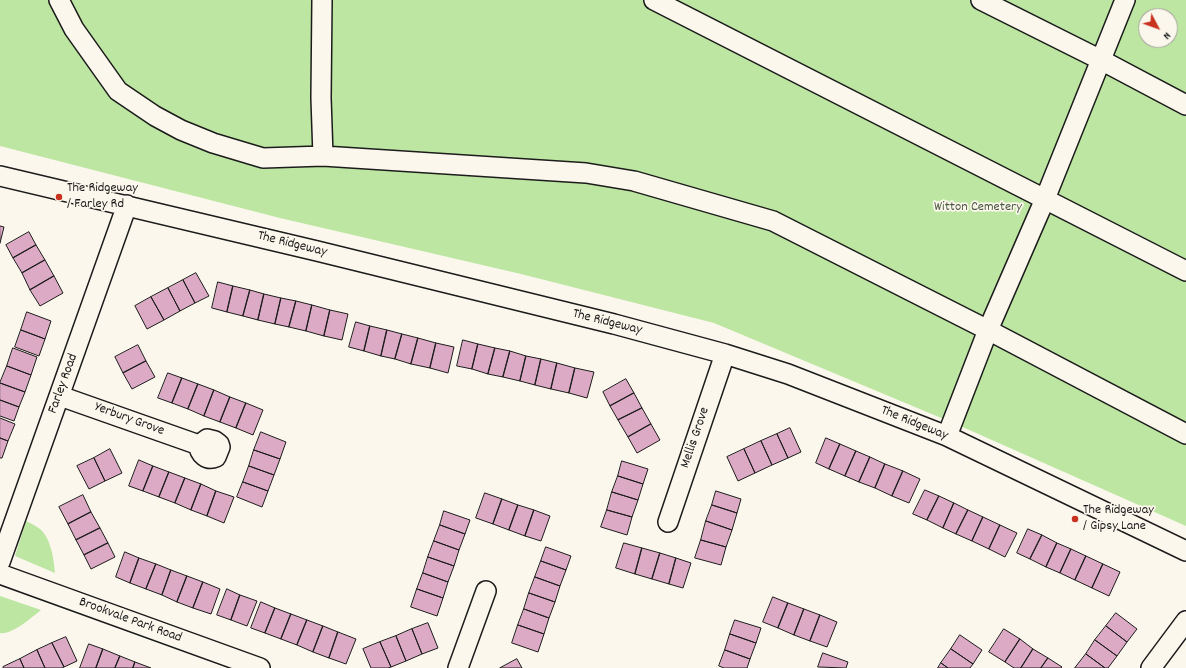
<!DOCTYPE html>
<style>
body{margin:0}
#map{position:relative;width:1186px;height:668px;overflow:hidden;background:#fbf7ec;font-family:Dekko,sans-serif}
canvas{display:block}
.north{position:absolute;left:1138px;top:8px;width:40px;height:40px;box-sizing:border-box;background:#fbf7ec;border:1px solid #a29f99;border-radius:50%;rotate:131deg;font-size:11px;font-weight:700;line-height:16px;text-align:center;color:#1c1c1c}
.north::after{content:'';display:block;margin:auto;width:14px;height:18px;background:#c8321e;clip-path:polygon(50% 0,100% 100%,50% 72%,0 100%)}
</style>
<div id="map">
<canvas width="1186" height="668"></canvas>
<div class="north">N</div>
</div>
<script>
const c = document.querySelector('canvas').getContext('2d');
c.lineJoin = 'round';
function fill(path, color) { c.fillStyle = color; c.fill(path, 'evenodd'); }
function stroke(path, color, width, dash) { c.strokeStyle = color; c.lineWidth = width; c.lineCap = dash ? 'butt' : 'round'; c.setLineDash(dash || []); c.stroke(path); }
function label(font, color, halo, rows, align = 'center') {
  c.font = font + ' Dekko,sans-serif'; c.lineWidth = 3.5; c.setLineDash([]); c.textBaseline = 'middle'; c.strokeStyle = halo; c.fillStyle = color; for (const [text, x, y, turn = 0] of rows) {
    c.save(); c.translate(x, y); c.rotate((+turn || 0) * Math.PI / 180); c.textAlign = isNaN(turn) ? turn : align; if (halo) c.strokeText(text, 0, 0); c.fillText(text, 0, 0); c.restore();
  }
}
fill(new Path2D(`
 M0,0H1186V526L958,425L714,323L521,274L280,218L0,146ZM1146,16H1170V40H1146Z
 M26,521C31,523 36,526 40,529C51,538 54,560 55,573L15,556Z
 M0,596L41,610C31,618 12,635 0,633Z`), '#bde6a2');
const building = new Path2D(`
 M0,226L4,227L0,243Z
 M29,232L36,245L13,258L6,245Z
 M36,245L45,260L22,273L13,258Z
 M45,260L54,276L30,290L22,273Z
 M196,273L209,296L195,303L183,280Z
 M54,276L63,293L40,306L30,290Z
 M183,280L195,303L180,311L168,288Z
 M218,282L233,286L227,312L212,308Z
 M233,286L250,290L243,316L227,312Z
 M168,288L180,311L164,320L151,297Z
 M250,290L264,294L258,320L243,316Z
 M264,294L281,298L275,324L258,320Z
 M151,297L164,320L147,329L135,306Z
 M281,298L296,301L289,327L275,324Z
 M296,301L312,305L306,331L289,327Z
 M312,305L330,310L324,336L306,331Z
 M330,310L348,314L342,340L324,336Z
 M27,312L51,321L45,339L21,330Z
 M356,322L370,326L364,351L349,347Z
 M370,326L387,330L381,356L364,351Z
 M21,330L45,339L39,356L15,347Z
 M387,330L402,334L395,359L381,356Z
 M402,334L418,338L411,364L395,359Z
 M418,338L436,343L430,368L411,364Z
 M463,340L478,344L472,369L457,366Z
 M436,343L454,347L448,373L430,368Z
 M478,344L495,348L488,374L472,369Z
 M138,345L146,361L123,373L115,357Z
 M13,348L37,357L31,375L7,366Z
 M495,348L510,351L503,377L488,374Z
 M510,351L526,356L520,381L503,377Z
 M526,356L541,359L535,385L520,381Z
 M541,359L557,363L551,389L535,385Z
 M146,361L155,377L132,389L123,373Z
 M557,363L575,368L569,393L551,389Z
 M7,366L31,375L25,392L0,383Z
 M575,368L594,372L587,398L569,393Z
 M168,373L182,378L172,403L158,398Z
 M182,378L198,384L188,409L172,403Z
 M626,379L634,393L610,406L603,392Z
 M0,383L25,392L19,407L0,400Z
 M198,384L214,390L204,416L188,409Z
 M214,390L230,397L220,422L204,416Z
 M634,393L642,408L618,420L610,406Z
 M230,397L246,403L236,428L220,422Z
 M0,400L19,407L14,421L0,416Z
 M246,403L263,410L253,435L236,428Z
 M642,408L651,424L628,437L618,420Z
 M0,418L15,424L8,441L0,438Z
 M651,424L660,440L637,453L628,437Z
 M790,428L801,452L788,458L777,434Z
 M261,432L286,442L280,459L254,450Z
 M777,434L788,458L772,465L761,441Z
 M0,438L8,441L2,458H0Z
 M826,438L840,444L829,469L816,463Z
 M761,441L772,465L755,473L744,449Z
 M840,444L856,451L845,476L829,469Z
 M110,449L122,473L105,481L94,458Z
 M744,449L755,473L738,481L727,457Z
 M254,450L280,459L274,475L249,466Z
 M856,451L870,457L859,482L845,476Z
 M870,457L885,464L875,488L859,482Z
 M94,458L105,481L89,489L77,466Z
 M139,460L153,466L143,491L129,486Z
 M622,461L648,469L643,484L618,476Z
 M885,464L903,471L892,496L875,488Z
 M153,466L169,472L159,497L143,491Z
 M249,466L274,475L268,491L243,482Z
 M903,471L920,479L909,503L892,496Z
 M169,472L185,478L175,503L159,497Z
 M618,476L643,484L638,500L612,492Z
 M185,478L201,484L191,510L175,503Z
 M243,482L268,491L262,507L237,497Z
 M201,484L216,491L207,516L191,510Z
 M925,490L939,496L927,520L913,514Z
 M216,491L234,497L224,523L207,516Z
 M716,491L741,499L737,513L712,505Z
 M612,492L638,500L632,517L607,510Z
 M485,493L502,499L493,524L476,518Z
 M83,495L91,512L68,524L59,507Z
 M939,496L954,503L943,528L927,520Z
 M502,499L518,505L509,530L493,524Z
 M954,503L968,510L956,534L943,528Z
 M518,505L534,510L525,536L509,530Z
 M712,505L737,513L732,530L706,521Z
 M534,510L550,516L541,541L525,536Z
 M607,510L632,517L627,535L601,527Z
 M968,510L983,517L972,541L956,534Z
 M444,511L470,520L465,534L440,525Z
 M91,512L100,528L76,540L68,524Z
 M983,517L1000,525L989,549L972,541Z
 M706,521L732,530L726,547L701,540Z
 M440,525L465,534L459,550L434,541Z
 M1000,525L1017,533L1005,557L989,549Z
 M100,528L108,543L84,555L76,540Z
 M1028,529L1042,535L1030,559L1017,553Z
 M1042,535L1057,543L1046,567L1030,559Z
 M701,540L726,547L721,565L695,558Z
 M434,541L459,550L454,566L428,557Z
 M108,543L115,557L91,569L84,555Z
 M624,543L642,548L635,574L616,568Z
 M1057,543L1071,549L1060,573L1046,567Z
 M546,547L571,556L566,570L541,561Z
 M642,548L660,553L652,579L635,574Z
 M1071,549L1086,556L1075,580L1060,573Z
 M125,552L139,558L130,583L116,577Z
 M660,553L676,558L669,584L652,579Z
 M1086,556L1103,564L1092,588L1075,580Z
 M428,557L454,566L448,582L423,573Z
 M139,558L156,564L146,589L130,583Z
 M676,558L691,563L683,588L669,584Z
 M541,561L566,570L560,586L535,577Z
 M156,564L171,570L162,595L146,589Z
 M1103,564L1120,572L1109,596L1092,588Z
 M171,570L187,576L177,602L162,595Z
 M423,573L448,582L443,598L417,589Z
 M187,576L203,582L193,608L177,602Z
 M535,577L560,586L555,602L529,593Z
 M203,582L220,589L211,614L193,608Z
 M227,589L240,595L231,620L217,615Z
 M417,589L443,598L437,616L411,607Z
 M529,593L555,602L549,618L524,609Z
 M240,595L257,601L247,626L231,620Z
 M773,597L788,603L778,628L763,622Z
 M261,602L275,608L265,633L251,628Z
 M788,603L804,609L794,635L778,628Z
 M275,608L291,614L281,639L265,633Z
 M524,609L549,618L544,634L518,625Z
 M804,609L820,615L810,641L794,635Z
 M1116,613L1137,629L1127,642L1106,626Z
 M291,614L307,620L297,645L281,639Z
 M820,615L837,622L827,647L810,641Z
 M307,620L323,626L313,652L297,645Z
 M735,620L761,628L756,643L730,634Z
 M428,623L438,648L422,654L412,629Z
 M518,625L544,634L538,652L512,643Z
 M323,626L338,632L329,658L313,652Z
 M1106,626L1127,642L1117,656L1095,640Z
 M412,629L422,654L406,661L396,636Z
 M1004,629L1020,639L1005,662L989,652Z
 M338,632L356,639L346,664L329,658Z
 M730,634L756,643L750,659L725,650Z
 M960,635L982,650L973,664L951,649Z
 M396,636L406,661L391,667L380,642Z
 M66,637L77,661L64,667L52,643Z
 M1020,639L1033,649L1021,668H1014L1005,662Z
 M1095,640L1117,656L1108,668H1105L1086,654Z
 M380,642L391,667L388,668H371L363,649Z
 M52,643L64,667L62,668H45L37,650Z
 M89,644L103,649L96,668H80Z
 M103,649L120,656L115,668H96Z
 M951,649L973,664L970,668H948L941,663Z
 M1033,649L1048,658L1041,668H1021Z
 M37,650L45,668H24L20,659Z
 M725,650L750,659L747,668H724L719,666Z
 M823,653L848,662L846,668L818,667Z
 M1086,654L1105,668H1075Z
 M120,656L135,662L133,668H115Z
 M1048,658L1062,667L1061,668H1041Z
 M20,659L24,668H3V667Z
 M517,659L522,668H500Z
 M135,662L151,668H133Z
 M941,663L948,668H938Z`);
fill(building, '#ddaac6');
stroke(building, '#1c1c1c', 1);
const minor = new Path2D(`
 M59,0L74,29L118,91L155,116L181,130L213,143L263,158L323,156L586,173L634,181L773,221L988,330L1186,434
 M322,0L321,98L323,156
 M654,0L1186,271
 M981,0L1101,60L1186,105
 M0,176L317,251L614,324L725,354L788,374L947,436L1186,551
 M60,396L199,445L207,439L215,441L219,444L220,447L216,457C207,461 199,454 199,445
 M947,436L988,330L1045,199L1125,0
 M668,522L725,354
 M0,562L127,205
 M0,574L260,668
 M458,668L486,591
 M1151,668L1186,621`);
stroke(minor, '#1c1c1c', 22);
stroke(minor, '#fbf7ec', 19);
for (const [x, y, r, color] of [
 [59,197,4,"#c8321e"],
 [1075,519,4,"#c8321e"]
]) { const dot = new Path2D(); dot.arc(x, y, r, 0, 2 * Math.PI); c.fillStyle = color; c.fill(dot); stroke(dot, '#fbf7ec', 1.5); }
label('14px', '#1c1c1c', '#fbf7ec', [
 ["The Ridgeway",67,189],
 ["/ Farley Rd",67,205],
 ["The Ridgeway",1083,511],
 ["/ Gipsy Lane",1083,527]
], 'left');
label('14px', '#4c5944', '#fbf7ec', [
 ["Witton Cemetery",978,208]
]);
label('14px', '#1c1c1c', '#fbf7ec', [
 ["The Ridgeway",292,245,14],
 ["The Ridgeway",607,323,14],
 ["Farley Road",64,384,-70],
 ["Yerbury Grove",129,420,20],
 ["The Ridgeway",914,424,22],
 ["Mellis Grove",696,438,-71],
 ["Brookvale Park Road",130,621,20]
]);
</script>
